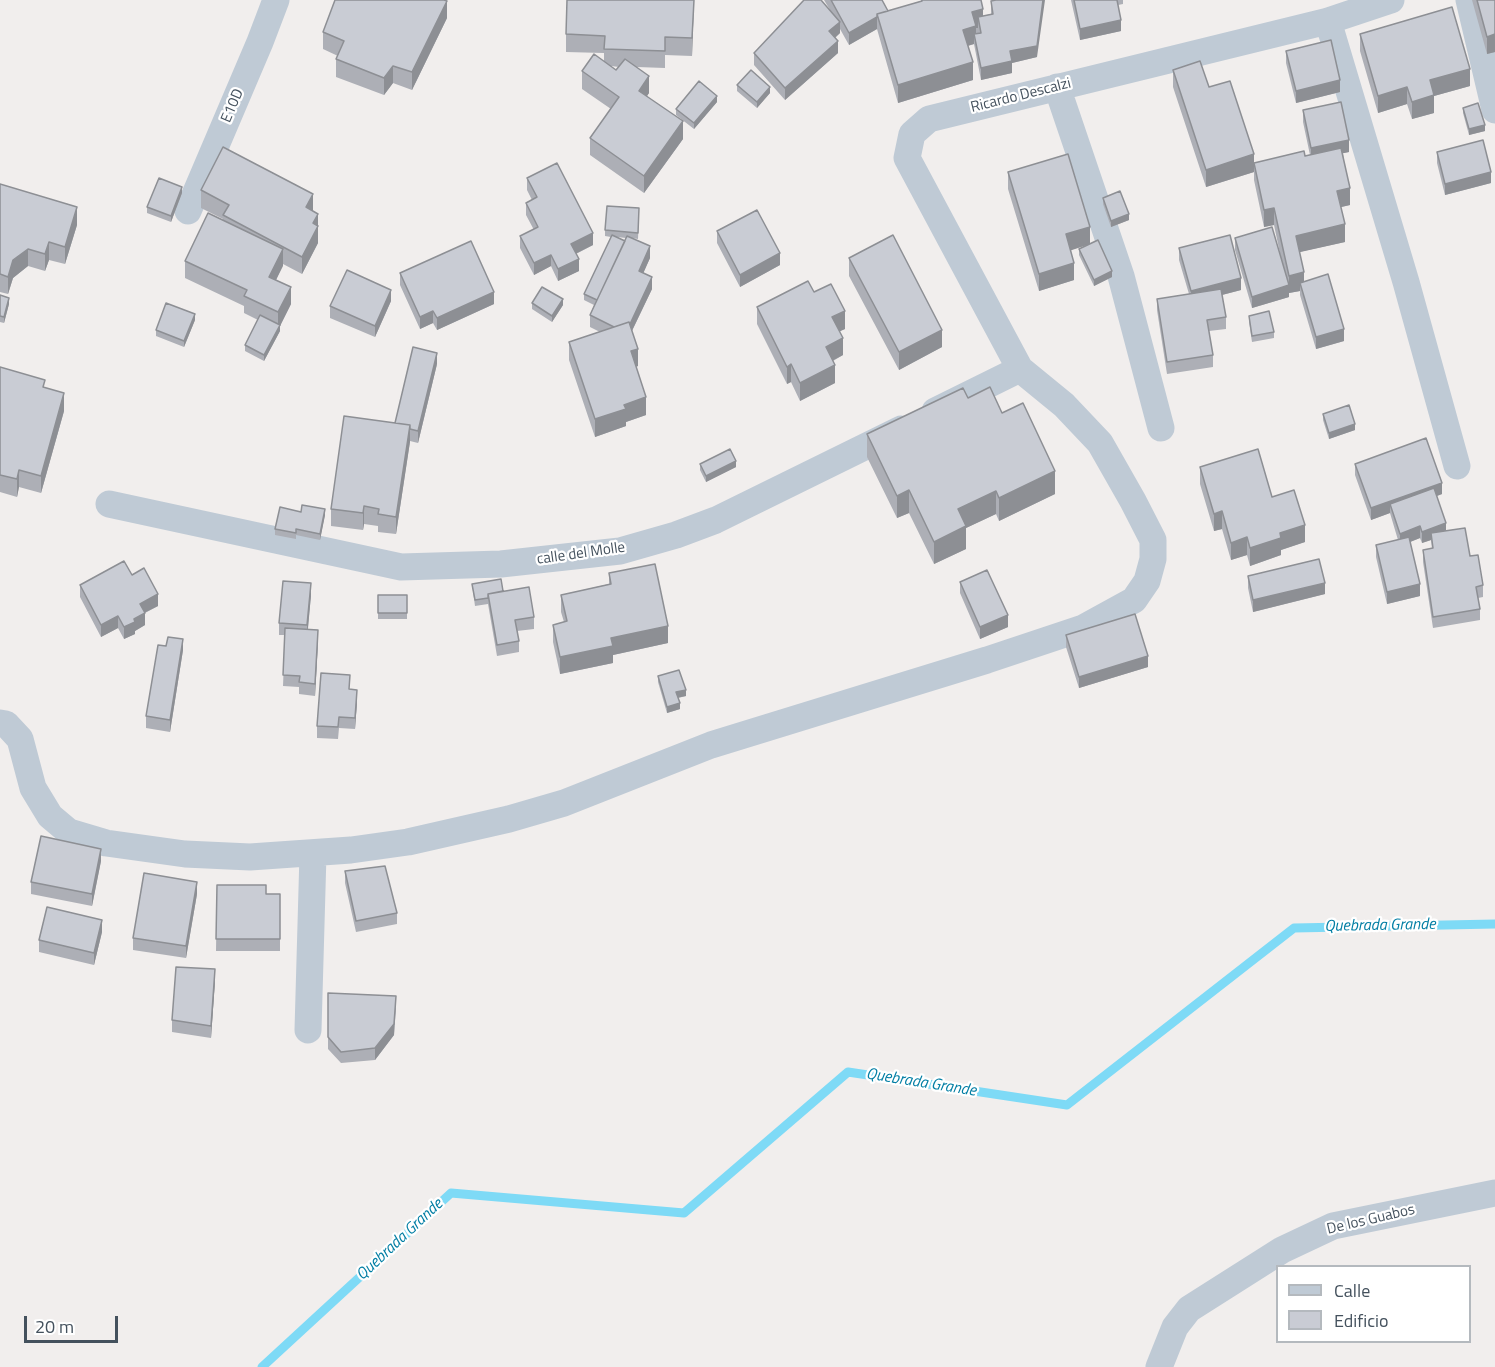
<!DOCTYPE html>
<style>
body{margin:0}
#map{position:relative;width:1495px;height:1367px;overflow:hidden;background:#f1eeed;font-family:"Titillium Web",sans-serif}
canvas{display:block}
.legend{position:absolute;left:1276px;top:1265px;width:195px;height:78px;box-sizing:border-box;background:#fff;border:2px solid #b4b9be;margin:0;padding:8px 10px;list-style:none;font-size:18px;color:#44515d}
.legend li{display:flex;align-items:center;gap:12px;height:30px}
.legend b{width:30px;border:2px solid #b4b9be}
.scale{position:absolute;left:24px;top:1316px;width:94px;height:27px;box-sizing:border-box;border:3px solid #44515d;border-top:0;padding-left:8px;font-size:18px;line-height:21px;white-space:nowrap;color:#44515d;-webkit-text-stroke:4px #fff;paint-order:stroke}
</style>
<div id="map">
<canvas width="1495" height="1367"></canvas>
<ul class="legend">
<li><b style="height:8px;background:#bfcad5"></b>Calle</li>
<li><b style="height:16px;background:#c9ccd4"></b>Edificio</li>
</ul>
<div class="scale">20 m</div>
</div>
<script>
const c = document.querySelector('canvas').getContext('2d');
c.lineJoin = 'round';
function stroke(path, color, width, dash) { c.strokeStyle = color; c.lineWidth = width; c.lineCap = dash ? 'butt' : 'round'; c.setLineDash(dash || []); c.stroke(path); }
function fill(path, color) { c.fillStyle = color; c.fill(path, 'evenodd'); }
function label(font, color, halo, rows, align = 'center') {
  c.font = font + ' "Titillium Web",sans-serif'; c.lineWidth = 4.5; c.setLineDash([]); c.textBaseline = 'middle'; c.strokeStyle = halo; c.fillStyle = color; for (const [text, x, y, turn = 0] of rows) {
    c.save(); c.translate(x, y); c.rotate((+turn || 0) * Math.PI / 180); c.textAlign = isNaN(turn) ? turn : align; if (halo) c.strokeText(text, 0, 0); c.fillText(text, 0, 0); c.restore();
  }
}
stroke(new Path2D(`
 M262,1367L451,1193L684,1213L848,1072L1067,1105L1294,928L1495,924`), '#7edaf6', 9);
stroke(new Path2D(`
 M1469,0L1495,110
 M1328,21L1406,282L1457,466
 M1057,87L1121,276L1161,428
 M188,211L260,42L276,0
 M935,411L1020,369
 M109,504L401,567L501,564L620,551L676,535L716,520L901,429
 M0,723L6,724L20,739L33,788L50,816L69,832L106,843L185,854L250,857L351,850L408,842L509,819L564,803L711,745L987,660L1083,628L1134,600L1147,581L1153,559V540L1133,501L1100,443L1064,405L1020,369L907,158L912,134L929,119L1328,21L1391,0
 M308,1030L313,854
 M1159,1367L1175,1327L1189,1309L1282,1250L1333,1226L1495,1193`), '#bfcad5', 27);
fill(new Path2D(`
 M694,0L692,56L665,55V68L637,67L649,93L647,96L683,139L644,193L590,155V138L611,109L582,89V71L604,62V53L566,52V34ZM611,66L619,67L616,70Z
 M824,0H882L888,11L921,1V0H981L983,16L991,14V1L1037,57L1012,63V73L981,80L974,44L968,46L973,80L898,103L877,29L849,45L840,29V33L835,38L838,53L785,100L754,65V53L830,10Z
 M1071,0H1123V4L1118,5L1121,31L1080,40Z
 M1472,0H1495V52L1487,54Z
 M447,18L412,90L393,83L384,95L336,77V59L338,56L323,49V32Z
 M1360,34L1470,86L1434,96V113L1412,119L1407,104L1378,113L1360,51Z
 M1286,51L1340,92L1296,103L1286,63Z
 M1173,70L1209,87L1254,163L1310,155L1303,122V110L1349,152L1343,153L1350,205L1341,207L1345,242L1299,252L1304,282L1344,341L1316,349L1300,295V291L1289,293V297L1252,308L1235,250V238L1281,258L1274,225L1264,227L1254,180V172L1206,187L1173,87Z
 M737,85L770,93L757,108L737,91Z
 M717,102L694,129L676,115V109Z
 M1463,108L1485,131L1469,135L1463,113Z
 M1437,152L1491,183L1445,195L1437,163Z
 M1008,172L1090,244L1112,277L1094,286L1079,255V249L1087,245L1070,250L1074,280L1039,291L1008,189Z
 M527,178L593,245L576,254L579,271L558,281L551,266L534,275L520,248V236L534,230L526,215V203L532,200L527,190Z
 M0,184L77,225L65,264L49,260L45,271L28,266L13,278L8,294L0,292Z
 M201,190L313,211L318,214V243L302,274L283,264L276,280L291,304L280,326V331L264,361L245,351V345L258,320L244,313V306L185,278V261L223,220V219L201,208Z
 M182,193L171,222L147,213V207Z
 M1103,198L1129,220L1111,227L1103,204Z
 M639,214L638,239L632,238L650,258L643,273L652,289L632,331L638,366L636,367L646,415L626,422V426L595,437L569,360V342L600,332L590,327V315L594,305L584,300V294L611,237L605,236V230ZM617,237L626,238L625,241Z
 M717,231L780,265L740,287L717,243Z
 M1179,248L1241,290L1222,295L1226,317V329L1209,331L1213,355V367L1167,374L1157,310V299L1189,294L1179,260Z
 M849,258L942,347L899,370L849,276Z
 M400,273L494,304L437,330L433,323L420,329L400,285Z
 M814,292L845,329L839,331L843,355L833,361L835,383L800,401L791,382L787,384L757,324V307Z
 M0,295L9,304L4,323L0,322Z
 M391,301L375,337L330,318V306Z
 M532,303L563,305L552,322L532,309Z
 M1249,316L1274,332V338L1252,342L1249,322Z
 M195,320L184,347L156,336V330Z
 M437,364L418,443L410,441L396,534L378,532V526L364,524L363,530L331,526V509L395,423Z
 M0,367L45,388L64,411L41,493L19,487L17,497L0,492Z
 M968,398L1002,413L1055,494L999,521L996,514L966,528V549L934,564L909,513L897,518L867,457V434Z
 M1323,414L1355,430L1329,439L1323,420Z
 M700,464L736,467L706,482L700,470Z
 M1355,464L1442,494L1437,496L1446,531L1470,556L1483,585V597L1478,598L1480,609V620L1433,628L1423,562V550L1432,549L1431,540L1422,543L1420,538L1410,542L1420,596L1387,604L1376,557V545L1398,540L1390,513L1371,520L1355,475Z
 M1200,467L1272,497L1305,542L1281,550V555L1250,566L1247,555L1231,560L1222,529L1214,531L1200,484Z
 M301,512L325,515L320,540L296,535V539L275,535V529Z
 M609,573L668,643L613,655V663L560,674L553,642V625L564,622L561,612V595L609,584Z
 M1248,576L1325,594L1253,612L1248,588Z
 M960,582L1008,627L980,639L960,593Z
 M472,584L503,591L534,617V629L517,631L519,641V652L497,656L488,604L475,606Z
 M80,585L158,606L145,613V625L135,631V634L124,639L118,628L101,637L80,597Z
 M311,595L308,629L318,641L315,696L299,694V687L283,686L285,635H279V623Z
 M378,595H407V619H378Z
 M1066,635L1148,667L1079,688L1066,647Z
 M166,646L183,650L170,732L146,728V716Z
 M658,676L686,696L678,698L680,709L667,713L658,682Z
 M349,690L357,702L355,729L339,728L338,739L317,738V726Z
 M101,861L92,906L31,894V882Z
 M345,871L397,913V924L356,932L345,883Z
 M217,885L266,894H280V951H216Z
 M197,894L186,958L133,950V938Z
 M102,932L94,965L39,952V940Z
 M215,981L211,1038L172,1032V1020Z
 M328,993L396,1008L394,1035L375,1060L341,1063L328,1049Z`), '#adafb6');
fill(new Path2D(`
 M694,0L692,56V38Z
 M1043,0H1045L1037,57L1012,63V73L981,80V68L1010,51Z
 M447,1V18L412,90V72Z
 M983,9V26L978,17V28H976V43L974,34V44L963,47V30L972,12Z
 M877,17V29L849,45V33Z
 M1121,20V31L1080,40V29Z
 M840,22V33L829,43V31Z
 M1495,34V52L1487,54V37Z
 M838,41V53L785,100V88Z
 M973,62V80L898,103V85Z
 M393,66V83L384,95V78Z
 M1470,69V86L1434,96V113L1412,119V102L1430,80Z
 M649,76V93L639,108V91Z
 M1340,80V92L1296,103V91Z
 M770,87V93L757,108V102Z
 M1407,87V104L1378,113V96Z
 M717,96V102L694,129V123Z
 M683,121V139L644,193V176Z
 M1485,125V131L1469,135V129Z
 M1349,140V152L1311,160V148Z
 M1254,154V172L1206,187V170Z
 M1491,172V183L1445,195V184Z
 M182,187V193L171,222V216Z
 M1350,188V205L1337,208V191Z
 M313,194V211L306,207Z
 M77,207V225L65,264V247Z
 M1274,208V225L1264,227V210Z
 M318,214V243L302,274V257L313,223Z
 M1129,214V220L1111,227V221Z
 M1345,224V242L1296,253V236Z
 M1090,227V244L1066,252V234Z
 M593,233V245L571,256V244Z
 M49,242V260L45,271V254Z
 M650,246V258L639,283V271Z
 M28,249V266L13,278L8,294V277L13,260Z
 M283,249V266L269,294V277Z
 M780,253V265L740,287V275Z
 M551,255V266L534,275V263Z
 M579,259V271L558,281V269Z
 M1074,263V280L1039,291V274Z
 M1112,271V277L1094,286V280Z
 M1304,272V289L1300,283V291L1289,293V297L1252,308V297L1289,285V276Z
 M652,277V289L628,339V327Z
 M1241,278V290L1191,303V291Z
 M291,287V304L280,326V331L264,361V355L278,328V312Z
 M391,290V301L375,337V326Z
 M494,292V304L437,330V318Z
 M9,298V304L4,323V317Z
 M563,299V305L552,322V316Z
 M433,311V323L420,329V317Z
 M845,311V329L832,335V317Z
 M195,314V320L184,347V341Z
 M1344,329V341L1316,349V337Z
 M942,330V347L899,370V352Z
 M843,338V355L826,364V347Z
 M638,349V366L631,368V351Z
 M437,353V364L418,443V431Z
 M791,364V382L787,384V367Z
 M835,365V383L800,401V383Z
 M64,393V411L41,493V476Z
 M646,397V415L626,422V426L595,437V419L624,405Z
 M1355,424V430L1329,439V433Z
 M410,425V442L396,534V517Z
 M736,461V467L706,482V476Z
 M19,470V487L17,497V479Z
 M1055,471V494L999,521V498Z
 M1442,483V494L1393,512L1390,504V513L1371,520V508Z
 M909,490V513L897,518V496Z
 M996,491V514L966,528V549L934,564V542L958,509Z
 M364,506V524L363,530V513Z
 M325,509V515L320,540V534Z
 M1222,511V529L1214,531V514Z
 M1446,523V535L1431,533V540L1422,543V532Z
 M1305,525V542L1281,550V555L1250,566V548L1280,533Z
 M1420,526V538L1400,546V534Z
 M1247,537V555L1231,560V543Z
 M311,583V595L307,637V625Z
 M1325,583V594L1253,612V600Z
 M1420,584V596L1387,604V592Z
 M158,594V606L140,615V604Z
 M145,613V625L135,631V634L124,639V627L134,619Z
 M1008,615V627L980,639V627Z
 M118,616V628L101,637V625Z
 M668,626V643L613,655V663L560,674V657L611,638Z
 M318,630V641L315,696V684Z
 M183,639V650L170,732V720Z
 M1148,656V667L1079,688V677Z
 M357,690V702L355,729V718Z
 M686,690V696L676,698V692Z
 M680,703V709L667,713V707Z
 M101,849V861L92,906V894Z
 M197,882V894L186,958V946Z
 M102,920V932L94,965V953Z
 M215,969V981L211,1038V1026Z
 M396,996L394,1035L375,1060V1048Z`), '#8d8f94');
const building = new Path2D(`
 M335,0H444L447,1L412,72L393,66L384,78L336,59L344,41L323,32Z
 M567,0H694L692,38L665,37V51L604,49L605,36L566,34Z
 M804,0H821L840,22L829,31L838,41L785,88L754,53Z
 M831,0H882L888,11L877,14V17L849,33Z
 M922,0H981L983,9L972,12L976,26L963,30L973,62L898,85L877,14L922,1Z
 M996,0H1043L1037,46L1010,51L1012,61L981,68L974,34L981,33L978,17L993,14L991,1Z
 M1074,0H1117L1121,20L1080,29Z
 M1477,0H1495V34L1487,37Z
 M1452,7L1470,69L1430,80L1434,95L1412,102L1407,87L1378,96L1360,34Z
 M1331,40L1340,80L1296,91L1286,51Z
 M594,54L616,70L625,59L649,76L639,91L683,121L644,176L590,138L619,97L582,71Z
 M1200,61L1209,87L1230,81L1254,154L1206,170L1173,70Z
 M751,70L770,87L757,102L737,85Z
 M699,81L717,96L694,123L676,109Z
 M1341,102L1349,140L1311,148L1303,110Z
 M1478,103L1485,125L1469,129L1463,108Z
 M1483,140L1491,172L1445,184L1437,152Z
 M223,147L313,194L306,207L318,214L313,223L318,226L302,257L223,215L229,205L201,190Z
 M1341,148L1350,188L1337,191L1345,224L1296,236L1304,272L1289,276L1274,208L1264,210L1254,163L1304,151L1305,156Z
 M1068,154L1090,227L1066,234L1074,263L1039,274L1008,172Z
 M557,163L593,233L571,244L579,259L558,269L551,255L534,263L520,236L538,227L526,203L537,197L527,178Z
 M159,178L182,187L171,216L147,207Z
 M0,184L77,207L65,247L49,242L45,254L28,249L13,260L8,277L0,274Z
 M1120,191L1129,214L1111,221L1103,198Z
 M607,206L639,208L638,233L605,230Z
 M757,210L780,253L740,275L717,231Z
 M208,213L283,249L269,277L291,287L278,312L244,296L247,290L185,261Z
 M1272,227L1289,285L1252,297L1235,238Z
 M612,235L625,241L597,300L584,294Z
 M893,235L942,330L899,352L849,258Z
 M1230,235L1241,278L1191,291L1179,248Z
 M627,236L650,246L639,271L652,277L630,324L629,322L614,327L590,315Z
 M1098,240L1112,271L1094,280L1079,249Z
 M471,241L494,292L437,318L433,311L420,317L400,273Z
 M347,270L391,290L375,326L330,306Z
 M1328,274L1344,329L1316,337L1300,283Z
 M808,281L814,292L831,284L845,311L832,317L843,338L826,347L835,365L800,383L791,364L787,367L757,307Z
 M542,287L563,299L552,316L532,303Z
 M1221,289L1226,317L1207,320L1213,355L1167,362L1157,299Z
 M0,295L9,298L4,317L0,316Z
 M166,303L195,314L184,341L156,330Z
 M1269,311L1274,332L1252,336L1249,316Z
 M260,315L280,325L264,355L245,345Z
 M629,322L638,349L631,351L646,397L624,405L626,409L595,419L569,342Z
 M413,347L437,353L418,431L410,429V425L395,423Z
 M0,367L45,380L43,387L64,393L41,476L19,470L17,479L0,475Z
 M990,387L1002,413L1023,403L1055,471L999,498L996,491L958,509L966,526L934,542L909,490L897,496L867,434L963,388L968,398Z
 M1349,405L1355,424L1329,433L1323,414Z
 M344,416L410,425L396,517L378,514L379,509L364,506L363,513L331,509Z
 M1426,438L1442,483L1371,508L1355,464Z
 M730,449L736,461L706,476L700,464Z
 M1258,449L1272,497L1294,490L1305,525L1280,533L1281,538L1250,548L1247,537L1231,543L1222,511L1214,514L1200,467Z
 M1434,488L1446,523L1422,532L1420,526L1400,534L1390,504Z
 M302,505L325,509L320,534L296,529V533L275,529L280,507L301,512Z
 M1465,528L1470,556L1478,555L1483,585L1476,587L1480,609L1433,617L1423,550L1433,548L1431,533Z
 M1409,537L1420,584L1387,592L1376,545Z
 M1319,559L1325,583L1253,600L1248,576Z
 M124,561L132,575L144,568L158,594L140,604L145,613L134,619L135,622L124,627L118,616L101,625L80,585Z
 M655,564L668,626L611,638L613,646L560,657L553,625L567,621L561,595L611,584L609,573Z
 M987,570L1008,615L980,627L960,582Z
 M501,579L503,591L488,594V598L475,600L472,584Z
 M283,581L311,583L307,625L279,623Z
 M529,587L534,617L515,620L519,641L497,645L488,594Z
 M378,595H407V613H378Z
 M1135,614L1148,656L1079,677L1066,635Z
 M285,628L318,630L315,684L299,682L300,676L283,675Z
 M168,637L183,639L170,720L146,716L158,645L166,646Z
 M679,670L686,690L676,692L680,703L667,707L658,676Z
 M321,673L350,675L349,689L357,690L355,718L339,717L338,727L317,726Z
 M41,836L101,849L92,894L31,882Z
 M385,866L397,913L356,921L345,871Z
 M144,873L197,882L186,946L133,938Z
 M217,885H266V894H280V939H216Z
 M47,907L102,920L94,953L39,940Z
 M176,967L215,969L211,1026L172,1020Z
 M328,993L396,996L394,1024L375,1048L341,1052L328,1037Z`);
fill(building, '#c9ccd4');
stroke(building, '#8d8f94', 1.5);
label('15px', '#44515d', '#fff', [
 ["Ricardo Descalzi",1021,96,-14],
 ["E10D",233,106,-67],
 ["calle del Molle",581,554,-8],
 ["De los Guabos",1371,1220,-13]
]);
label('italic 16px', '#027ea4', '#fff', [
 ["Quebrada Grande",1380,926,-1],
 ["Quebrada Grande",921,1083,9],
 ["Quebrada Grande",400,1240,-43]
]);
</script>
